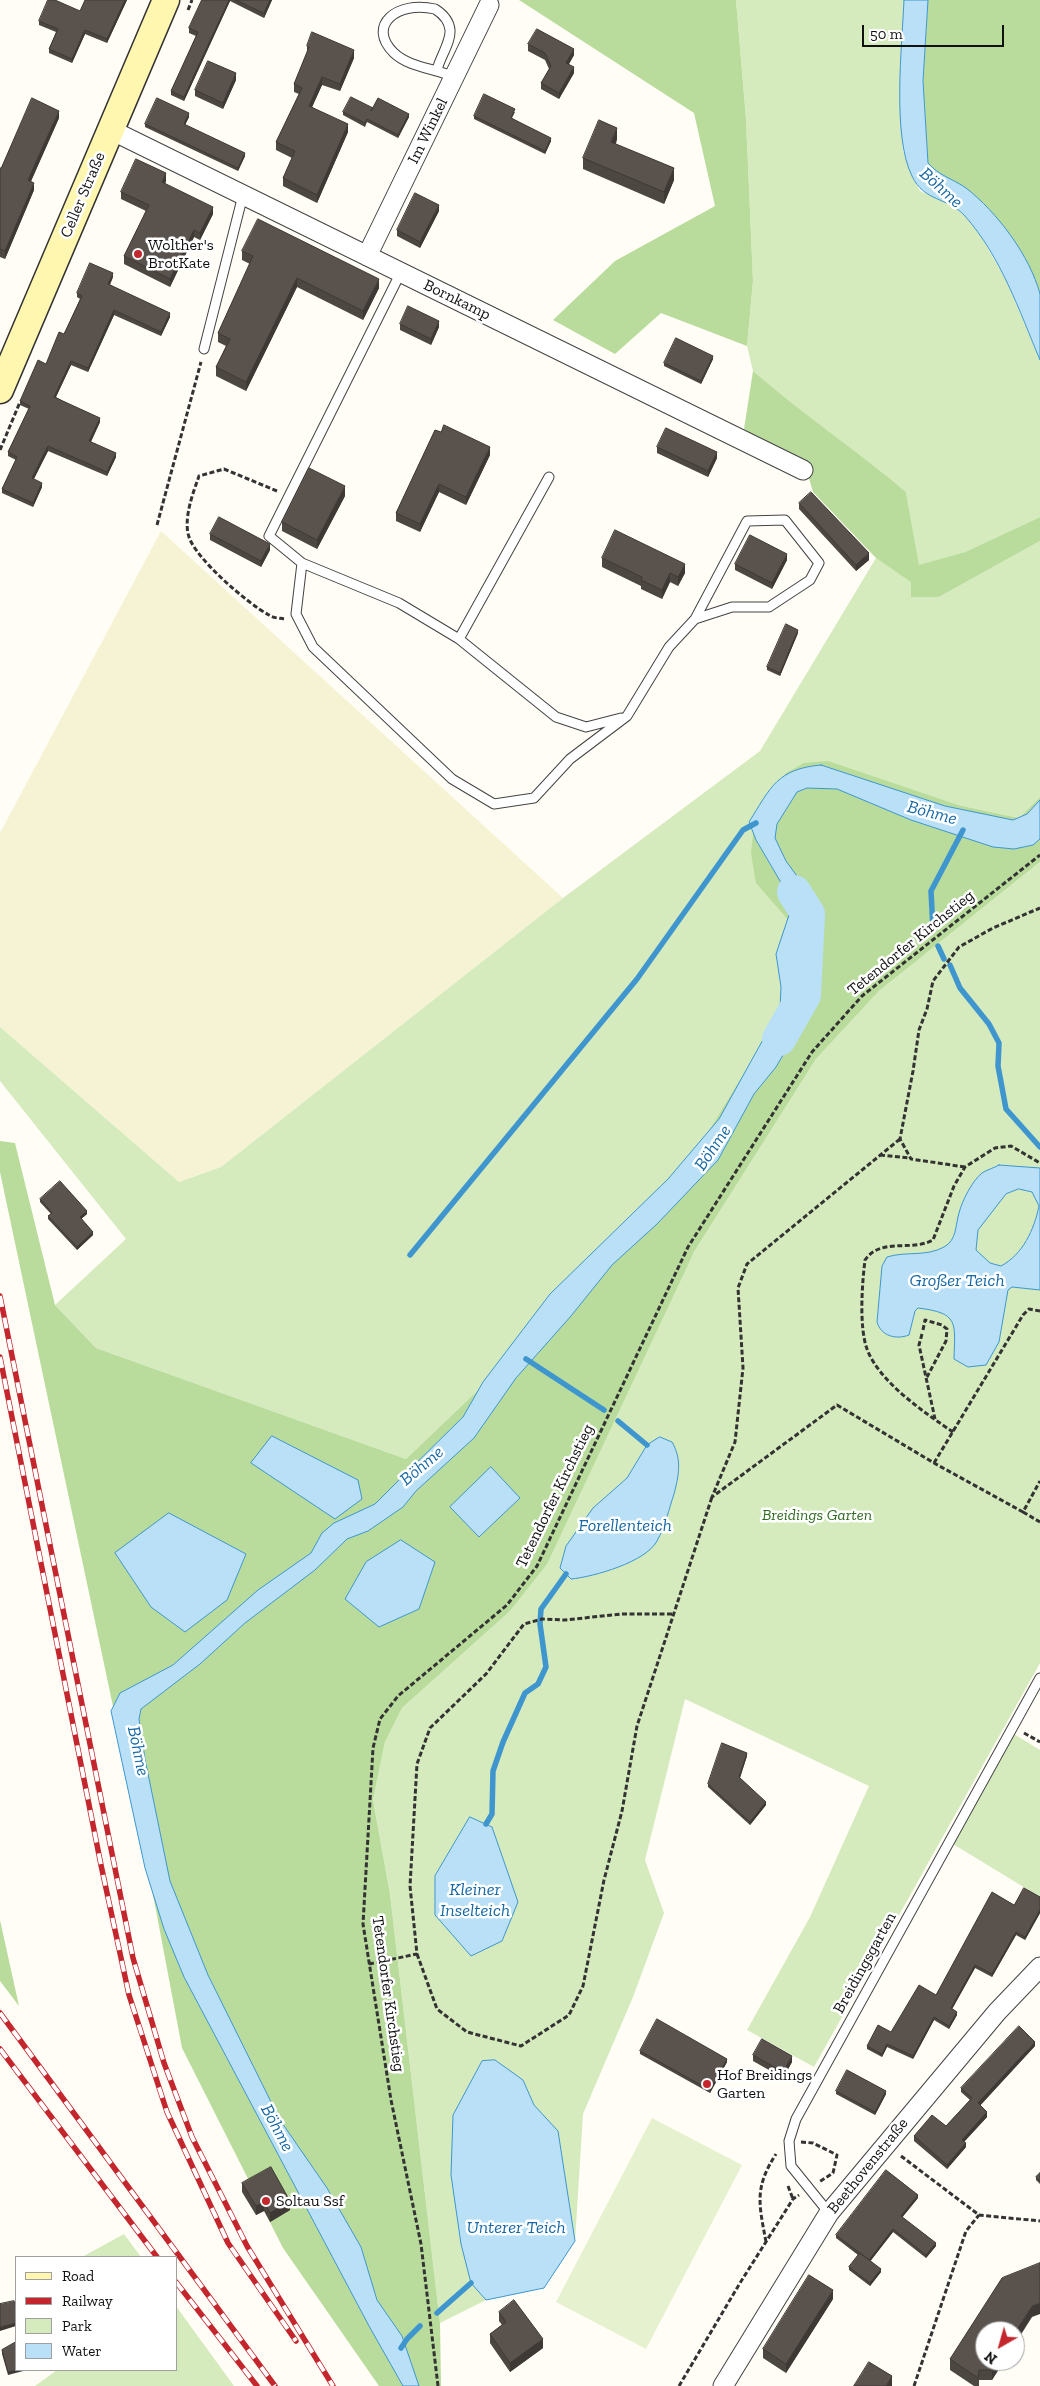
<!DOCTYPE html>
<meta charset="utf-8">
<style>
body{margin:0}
#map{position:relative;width:1040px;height:2386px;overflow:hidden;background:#fffdf5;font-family:"Zilla Slab",serif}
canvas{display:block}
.legend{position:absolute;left:15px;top:2256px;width:162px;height:115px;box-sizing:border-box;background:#fff;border:1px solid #a0a0a0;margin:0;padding:6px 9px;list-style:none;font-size:15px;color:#111}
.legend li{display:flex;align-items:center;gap:10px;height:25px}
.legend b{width:25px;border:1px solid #a0a0a0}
.north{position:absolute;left:975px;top:2321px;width:50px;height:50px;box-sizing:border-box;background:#fff;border:1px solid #a0a0a0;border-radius:50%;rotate:218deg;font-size:14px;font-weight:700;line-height:20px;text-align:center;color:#111}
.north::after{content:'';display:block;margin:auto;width:18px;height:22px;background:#c4262e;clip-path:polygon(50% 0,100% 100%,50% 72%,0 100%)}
.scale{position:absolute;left:862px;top:25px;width:142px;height:22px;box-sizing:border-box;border:2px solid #111;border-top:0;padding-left:6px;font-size:15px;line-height:18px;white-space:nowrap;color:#111;-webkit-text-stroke:4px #fff;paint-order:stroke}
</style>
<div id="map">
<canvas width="1040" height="2386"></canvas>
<ul class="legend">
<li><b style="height:6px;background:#fff6b0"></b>Road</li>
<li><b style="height:6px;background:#c4262e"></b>Railway</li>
<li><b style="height:14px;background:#d5ebbd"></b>Park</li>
<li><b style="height:14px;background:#b9e0f7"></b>Water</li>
</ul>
<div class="north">N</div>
<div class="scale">50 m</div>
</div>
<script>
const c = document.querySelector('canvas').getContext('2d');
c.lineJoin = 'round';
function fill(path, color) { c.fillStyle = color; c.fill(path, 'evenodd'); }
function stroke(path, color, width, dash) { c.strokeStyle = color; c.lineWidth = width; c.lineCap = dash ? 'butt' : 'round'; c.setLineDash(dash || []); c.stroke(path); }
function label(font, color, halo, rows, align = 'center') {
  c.font = font + ' "Zilla Slab",serif'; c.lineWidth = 5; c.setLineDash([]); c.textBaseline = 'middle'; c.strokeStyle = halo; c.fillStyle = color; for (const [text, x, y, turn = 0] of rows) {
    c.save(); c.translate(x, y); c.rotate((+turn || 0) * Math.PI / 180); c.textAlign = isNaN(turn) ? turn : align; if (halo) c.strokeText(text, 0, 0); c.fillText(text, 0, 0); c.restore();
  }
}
fill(new Path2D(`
 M161,531L563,898L221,1167L179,1182L0,1027V833Z`), '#f6f3d4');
fill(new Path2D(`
 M736,0H904L900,77L903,151L912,176L920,191L949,203L963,214L979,233L1006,280L1040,360V517L965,552L919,566L906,492L792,406L753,371L747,346L753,281L746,119Z
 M1040,541V797L1019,818L958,805L797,930L795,989L694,1155L498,1371L406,1459L96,1348L55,1305L126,1239L0,1081V1027L179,1182L221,1167L563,898L760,751L876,558L939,597Z
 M1040,862V1663L814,2067L747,2030L810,1917L869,1786L685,1699L645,1860L664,1913L633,1997L583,2114L575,2241L544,2288L486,2300L440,2323L390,1894L373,1800L385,1742L402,1708L509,1612L694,1252L816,1059L879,991Z
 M1014,1734L1040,1750V1897L953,1844Z
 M124,2234L141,2257H82Z
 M176,2306L234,2386H35L57,2370H176Z`), '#d5ebbd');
fill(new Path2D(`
 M519,0H736L746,119L753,281L747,346L661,313L615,354L553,320L615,261L715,206L694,113Z
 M928,0H1040V295L1021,252L946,177L935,171L928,163L923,81Z
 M753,371C802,414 856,450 906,492L919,565L965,552L1040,517V541L939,597H911V582L876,558L813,492L806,468L744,429Z
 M828,761L958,805L1019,818L1040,797V862L879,991L816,1059L694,1252L547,1564L509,1612L402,1708L385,1742L373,1800L390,1894L440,2323L441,2386H379L283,2248L182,2048L155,1905L0,1172V1141L15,1143L55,1305L96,1348L406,1459L498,1371L694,1155L795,989L797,930L756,883L751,853L755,816L786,773L804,763Z
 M0,1920L19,2006L0,1981Z`), '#b9dc9c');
fill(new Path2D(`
 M652,2118L742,2165L646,2349L556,2302Z`), '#e6f2cf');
const water = new Path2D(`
 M904,0H928L923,81L928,163C938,175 953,179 966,188C997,212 1030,256 1040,294C1040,309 1040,343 1040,360C1019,310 1001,257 965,216C948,197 924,202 912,176C892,136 902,47 904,0Z
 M821,765L945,806L1013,820L1027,814L1040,800V839L1033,845L1014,849L993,847L911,820L837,789L807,788L797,792L777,824L775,838L786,861L802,883L811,907L810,924L803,945L802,1004L789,1045L776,1067L754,1094L718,1160L657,1224L612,1265L571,1316L516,1378L474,1438L416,1491L403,1507L368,1531L347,1539L315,1570L245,1623L200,1664L141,1709L139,1719L145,1759L170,1881L208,1975L280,2120L327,2188L361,2247L377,2300L402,2336L419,2386H403L369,2326L184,1977L164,1929L145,1868L111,1711L120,1693L173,1665L258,1590L311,1553L322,1533L334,1523L375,1504L395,1484L463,1417L483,1382L550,1294L668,1179L719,1119L780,1009L781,987L776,954L793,903L756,840L749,822C771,787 777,769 821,765Z
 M999,1165L1040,1168V1290L1012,1287L1008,1290L999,1342L986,1365L968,1367L954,1359C955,1322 959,1313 918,1308L915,1311L909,1335C896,1340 881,1336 877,1322L882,1266L887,1257C906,1251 926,1257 944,1247C957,1240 955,1226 959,1213C962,1201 972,1181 982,1173C986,1170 994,1168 999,1165ZM1019,1189L1032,1192L1039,1206C1034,1230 1023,1254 1001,1266L990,1263L976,1250L978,1230L1006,1194Z
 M272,1436L358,1480L362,1499L335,1519L251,1463Z
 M660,1437L672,1442C682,1459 679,1475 674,1494C669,1509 665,1527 657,1541C646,1562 593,1577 571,1579L560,1568L566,1546L593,1508L627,1478L647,1445Z
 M491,1467L520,1498L479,1537L450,1507Z
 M169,1513L246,1554L227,1600L185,1632L151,1607L115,1553Z
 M401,1540L435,1562L419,1609L379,1627L345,1599L366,1562Z
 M470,1817L492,1827L518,1902L502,1941L471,1956L435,1915V1876Z
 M495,2060L523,2080L534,2105L558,2131L575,2241L544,2288L486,2300L471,2283L461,2244L451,2175L453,2115L482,2061Z`);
fill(water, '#b9e0f7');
stroke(water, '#3f96cf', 1);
stroke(new Path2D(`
 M933,930L931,891L963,830
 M938,946L944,959
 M950,965L960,988L989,1024L999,1043L998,1066L1006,1109L1040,1147
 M410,1255L637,979L743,830L756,823
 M526,1359L604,1410
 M618,1421L647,1445
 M486,1824L492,1814L493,1771L503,1742L525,1693L538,1684L546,1667L540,1624L541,1609L566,1574
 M437,2313L471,2283
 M401,2348L407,2339L420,2326`), '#3f96cf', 5.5);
stroke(new Path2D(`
 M779,1039L804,995L808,914L794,892`), '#b9e0f7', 34);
const service = new Path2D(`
 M437,70C440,57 451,42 450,30C449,20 443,14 435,9C397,0 366,26 394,53C410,68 435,68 454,77
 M401,272L269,536L302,563L296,614L313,647L452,779L494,804L534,798L570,759L627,716L669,647L695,619L732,607H769L810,580L819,563L785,520L747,521L695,619
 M204,349L243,195
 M302,563L399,603L459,639L556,717L586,727L621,718
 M459,639L549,477
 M829,2213L791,2166L789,2141L796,2119L1040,1678`);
const minor = new Path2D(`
 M111,130L803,470
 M367,256L489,5
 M723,2386L829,2213L997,2012L1040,1967`);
const secondary = new Path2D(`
 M0,390L166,0`);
stroke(service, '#444', 11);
stroke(minor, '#444', 21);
stroke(secondary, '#333', 29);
stroke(new Path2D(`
 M188,10L192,0
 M0,450L20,402
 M277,491L224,469L199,476C193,493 183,519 189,537C196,559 248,604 269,615C273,618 279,618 284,619
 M157,525L201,362
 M900,1139L747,1264L738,1288L743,1368L735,1442L712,1497L837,1405L934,1463L1023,1512L1040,1481
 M880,1155L910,1158
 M965,1167L911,1159L900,1139L913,1071L919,1030L927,1009L933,981L959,947L993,928L1040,908
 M923,1330L925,1320L942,1325L947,1329L946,1341L927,1377
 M922,1334L919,1345L935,1419
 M953,1432C925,1413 879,1382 867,1349C859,1327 862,1284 865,1260C881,1237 911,1252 933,1240L954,1186L965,1167L995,1148L1011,1146L1040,1163
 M934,1463L1023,1315L1029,1309L1040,1311
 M1023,1512L1040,1522
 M1024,1733L1040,1742
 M417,1954L437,2009L467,2032L521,2046L569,2015L583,1986L604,1880L622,1811L637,1726L712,1497
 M369,1964L417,1954L410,1886L417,1764L430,1728L486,1674L524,1624L542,1619L565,1620L621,1614H672
 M801,2142L813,2143L837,2155L833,2173L819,2182
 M901,2156L979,2215L1040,2221
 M788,2186L793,2199
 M766,2242C759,2204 754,2188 776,2154
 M438,2386L421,2244L391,2100L363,1924L373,1748L380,1719L398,1696L507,1605L537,1566L688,1247L812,1052L862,996L1040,855
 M679,2386L740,2283L793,2199L799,2195
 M914,2386L966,2231L979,2215`), '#333', 3, [5, 2.5]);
stroke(service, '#fff', 9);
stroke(minor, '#fff', 19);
stroke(secondary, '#fff6b0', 26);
const rail = new Path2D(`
 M0,1296L133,1958L164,2063L192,2137L247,2246L333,2386
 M0,1357L101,1865L129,1995L167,2112L228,2243L296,2341
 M0,2013L275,2386
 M0,2049L157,2257
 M176,2282L257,2386`);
stroke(rail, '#c4262e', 5.5);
stroke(rail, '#fff', 4, [11]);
fill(new Path2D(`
 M127,0L107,43L85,34L72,63L49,53V49L56,32L39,25V21Z
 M202,0H272L264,18L230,1L184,101L171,95V91L196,36L189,33V28Z
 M528,44L574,55L569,64L574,73L559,99L541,89V83L549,69L545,60L528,51Z
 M307,46L354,58L340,91L322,85L312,107L348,132L317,203L283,186V178L292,158L276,150V142L299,94L294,92V84L307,53Z
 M236,80L223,109L195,96V90Z
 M373,108L409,117L398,138L367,122L365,127L343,115V112Z
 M515,112L512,118L551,141L545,154L474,119V116Z
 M189,117L185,125L245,156L238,171L145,127V124Z
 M59,118L31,181L34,190L5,259L0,257V168H1Z
 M617,139L616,144L674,180L664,204L583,169V158Z
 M166,181L165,184L213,214L200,240L194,237L170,287L124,264V256L146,211L121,199V192Z
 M439,211L420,248L397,236V230Z
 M242,251L379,288L363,320L297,287L246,391L216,376V367L226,346L218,342V333L250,264L242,260Z
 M113,277L110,285L170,317L161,336L114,315L88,372L71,365L56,397L100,422L91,442L116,457L107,476L48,451L34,479L42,487L33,507L2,493V489L16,460L8,456V452L29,409L20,405V401L46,364L64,334L80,299L77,297V293Z
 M400,324L439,327L431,345L400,330Z
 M713,359L701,384L664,366V363Z
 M435,430L490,455L466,505L439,492L420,532L396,521V513Z
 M657,447L717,458L708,477L657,453Z
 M345,496L317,549L282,531V522Z
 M799,503L869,560L856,571L799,509Z
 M210,534L270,550L261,567L210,540Z
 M602,558L685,573L678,586L670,582L662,599L641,589V586L602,567Z
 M787,560L772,589L735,570V564Z
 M798,633L780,676L767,670V667Z
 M40,1199L87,1214L81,1219L93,1235L77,1250L48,1219V1216L51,1214L40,1202Z
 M747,1756L740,1778L766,1805L750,1825L708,1787V1784Z
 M1040,1897V1913L1025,1940L1016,1935L992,1977L975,1968L952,2009L957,2015L949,2029L934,2020L913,2059L887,2047L882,2057L867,2049V2046L891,2032L936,1995L1014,1905Z
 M1035,2046L980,2105L987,2117L964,2142L966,2147L947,2169L914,2141V2136L946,2126L970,2100L961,2092V2088Z
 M640,2051L727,2062L710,2093L640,2054Z
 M753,2055L792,2062L783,2078L753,2061Z
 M836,2091L886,2094L875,2115L836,2094Z
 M1040,2173V2184L1036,2180V2177Z
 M242,2183L290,2210L270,2222L264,2211L256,2215L242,2192Z
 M918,2198L902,2217L936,2246L926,2258L893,2232L870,2261L881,2272L870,2286L849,2270V2267L858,2255L836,2238V2235Z
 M833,2299L786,2373L763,2358V2349Z
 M499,2312L543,2348L510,2372L490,2343V2334L502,2325L499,2321Z
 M1032,2317L985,2361H1004L992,2380H979V2386H974L950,2370V2359Z
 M16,2342L8,2375L2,2354V2350Z`), '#4d4742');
fill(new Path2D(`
 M125,0H127L107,43V39Z
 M229,0H230V1L184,101V97Z
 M270,0H272L264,18V13Z
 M85,30V34L72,63V59Z
 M574,49V55L566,69V63Z
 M354,50V58L340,91V84Z
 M574,67V73L559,99V93Z
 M236,73V80L223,109V103Z
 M322,77V85L309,114V106Z
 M59,111V118L28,188V180Z
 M189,113V117L184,127V124Z
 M409,114V117L398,138V135Z
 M348,124V132L317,203V195Z
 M617,128V139L611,154V142Z
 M551,138V141L545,154V151Z
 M245,153V156L238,171V168Z
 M674,168V180L664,204V192Z
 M166,173V181L162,190V182Z
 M34,183V190L5,259V251Z
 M439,205V211L420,248V242Z
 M213,207V214L200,240V233Z
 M194,230V237L170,287V279Z
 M113,273V277L108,288V284Z
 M297,278V287L246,391V382Z
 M379,279V288L363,320V311Z
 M114,310V315L88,372V368Z
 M170,313V317L161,336V332Z
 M439,321V327L431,345V339Z
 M713,356V359L701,384V381Z
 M71,361V365L54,401V397Z
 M100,418V422L89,445V441Z
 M48,446V451L32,482V478Z
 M490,447V455L466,505V497Z
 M717,452V458L708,477V471Z
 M116,453V457L107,476V472Z
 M42,483V487L33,507V503Z
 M439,484V492L420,532V524Z
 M345,486V496L317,549V540Z
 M270,544V550L261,567V561Z
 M869,553V560L856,571V565Z
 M787,554V560L772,589V583Z
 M685,564V573L678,586V577Z
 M670,573V582L662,599V590Z
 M798,630V633L780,676V673Z
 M87,1211V1214L80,1220V1217Z
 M93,1232V1235L77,1250V1247Z
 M747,1753V1756L739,1780V1777Z
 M766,1802V1805L750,1825V1822Z
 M1040,1910V1913L1025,1940V1937Z
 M1016,1932V1935L992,1977V1974Z
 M975,1965V1968L951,2011V2008Z
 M957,2012V2015L949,2029V2026Z
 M934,2017V2020L913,2059V2056Z
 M1035,2042V2046L978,2108V2103Z
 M887,2044V2047L882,2057V2054Z
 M792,2056V2062L783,2078V2072Z
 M727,2059V2062L710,2093V2090Z
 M886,2091V2094L875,2115V2112Z
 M987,2112V2117L962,2144V2140Z
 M966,2143V2147L947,2169V2165Z
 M918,2195V2198L901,2219V2216Z
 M290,2201V2210L270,2222V2213Z
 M264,2202V2211L256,2215V2206Z
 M893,2229V2232L869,2263V2260Z
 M936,2243V2246L926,2258V2255Z
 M881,2269V2272L870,2286V2283Z
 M833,2290V2299L786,2373V2364Z
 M1040,2303V2314L1032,2317L1015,2344V2333L1032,2306Z
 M16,2323V2326L0,2331V2327Z
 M543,2339V2348L510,2372V2363Z
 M997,2361H1004L992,2380V2370Z
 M16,2370H27L8,2375V2372Z
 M892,2376V2386H886Z`), '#3f3936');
const building = new Path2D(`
 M48,0H55L80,11L85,0H125L107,39L85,30L72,59L49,49L58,29L39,21Z
 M202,0H229L184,97L171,91L198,32L189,28Z
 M236,0H270L264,13Z
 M537,29L574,49L566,63L574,67L559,93L541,83L551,66L545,53L528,44Z
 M312,32L354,50L340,84L322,77L309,106L348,124L317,195L283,178L295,151L276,142L302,88L294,84L309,47L307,46Z
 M208,61L236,73L223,103L195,90Z
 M484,94L515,109L511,118L551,138L545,151L474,116Z
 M351,97L373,108L371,111L378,98L409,114L398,135L367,119L365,123L343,112Z
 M32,98L59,111L28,180L34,183L5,251L0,249V168H1Z
 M157,98L189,113L184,124L245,153L238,168L145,124Z
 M599,120L617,128L611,142L674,168L664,192L583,158Z
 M136,159L166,173L162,182L213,207L200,233L194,230L170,279L124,256L149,205L121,192Z
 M415,193L439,205L420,242L397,230Z
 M258,219L379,279L363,311L297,278L246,382L216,367L230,339L218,333L253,256L242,251Z
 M90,263L113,273L108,284L170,313L161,332L114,310L88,368L71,361L54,397L100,418L89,441L116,453L107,472L48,446L32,478L42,483L33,503L2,489L17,457L8,452L30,406L20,401L38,360L46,364L59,332L64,334L82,296L77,293Z
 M408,306L439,321L431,339L400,324Z
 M676,338L713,356L701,381L664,363Z
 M444,425L490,447L466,497L439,484L420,524L396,513L435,430L441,432Z
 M666,428L717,452L708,471L657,447Z
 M309,468L345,486L317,540L282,522Z
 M811,492L869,553L856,565L799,503Z
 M219,517L270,544L261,561L210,534Z
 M615,530L685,564L678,577L670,573L662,590L641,580L642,577L602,558Z
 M750,535L787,554L772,583L735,564Z
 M786,624L798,630L780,673L767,667Z
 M60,1181L87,1211L80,1217L93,1232L77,1247L48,1216L52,1213L40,1199Z
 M722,1743L747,1753L739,1777L766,1802L750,1822L708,1784Z
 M1024,1888L1040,1897V1910L1025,1937L1016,1932L992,1974L975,1965L951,2008L957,2012L949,2026L934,2017L913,2056L887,2044L882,2054L867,2046L878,2025L891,2032L919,1985L936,1995L992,1892L1014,1905Z
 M657,2019L727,2059L710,2090L640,2051Z
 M1019,2026L1035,2042L978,2103L987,2112L962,2140L966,2143L947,2165L914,2136L932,2115L946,2126L972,2098L961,2088Z
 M762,2039L792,2056L783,2072L753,2055Z
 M847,2070L886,2091L875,2112L836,2091Z
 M271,2167L290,2201L270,2213L264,2202L256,2206L242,2183Z
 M886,2170L918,2195L901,2216L936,2243L926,2255L893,2229L869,2260L836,2235Z
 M1040,2173V2181L1036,2177Z
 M860,2253L881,2269L870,2283L849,2267Z
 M1040,2263V2303L1032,2306L1015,2333V2331H985V2361H997L992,2370H979L978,2378L950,2359L1002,2278Z
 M809,2275L833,2290L786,2364L763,2349Z
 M514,2300L543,2339L510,2363L490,2334L506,2322L499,2312Z
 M14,2301L16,2308V2323L0,2327V2304Z
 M16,2342V2370L8,2372L2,2350Z
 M869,2362L892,2376L886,2386H854Z`);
fill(building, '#5a524d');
stroke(building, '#3f3936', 1);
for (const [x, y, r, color] of [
 [138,254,5,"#c4262e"],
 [707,2084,5,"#c4262e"],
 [266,2201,5,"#c4262e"]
]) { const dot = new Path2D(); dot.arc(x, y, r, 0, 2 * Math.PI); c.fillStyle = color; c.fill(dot); stroke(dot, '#fff', 2); }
label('16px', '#111', '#fff', [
 ["Im Winkel",428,131,-64],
 ["Celler Straße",83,195,-67],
 ["Bornkamp",457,300,26],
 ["Tetendorfer Kirchstieg",911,943,-39],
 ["Tetendorfer Kirchstieg",555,1496,-64],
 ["Breidingsgarten",865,1963,-61],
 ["Tetendorfer Kirchstieg",388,1994,82],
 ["Beethovenstraße",868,2166,-51]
]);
label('16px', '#111', '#fff', [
 ["Wolther's",148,245],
 ["BrotKate",148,263],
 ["Hof Breidings",717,2075],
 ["Garten",717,2093],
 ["Soltau Ssf",276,2201]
], 'left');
label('italic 16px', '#2f6b1f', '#fff', [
 ["Breidings Garten",817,1515]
]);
label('italic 18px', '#1768a6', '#fff', [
 ["Böhme",941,188,42],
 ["Böhme",932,813,15],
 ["Böhme",713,1148,-56],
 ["Großer Teich",957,1281],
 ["Böhme",422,1466,-40],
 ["Forellenteich",625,1526],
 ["Böhme",138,1751,78],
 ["Kleiner",475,1890],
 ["Inselteich",475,1911],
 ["Böhme",277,2128,62],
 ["Unterer Teich",516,2228]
]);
</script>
